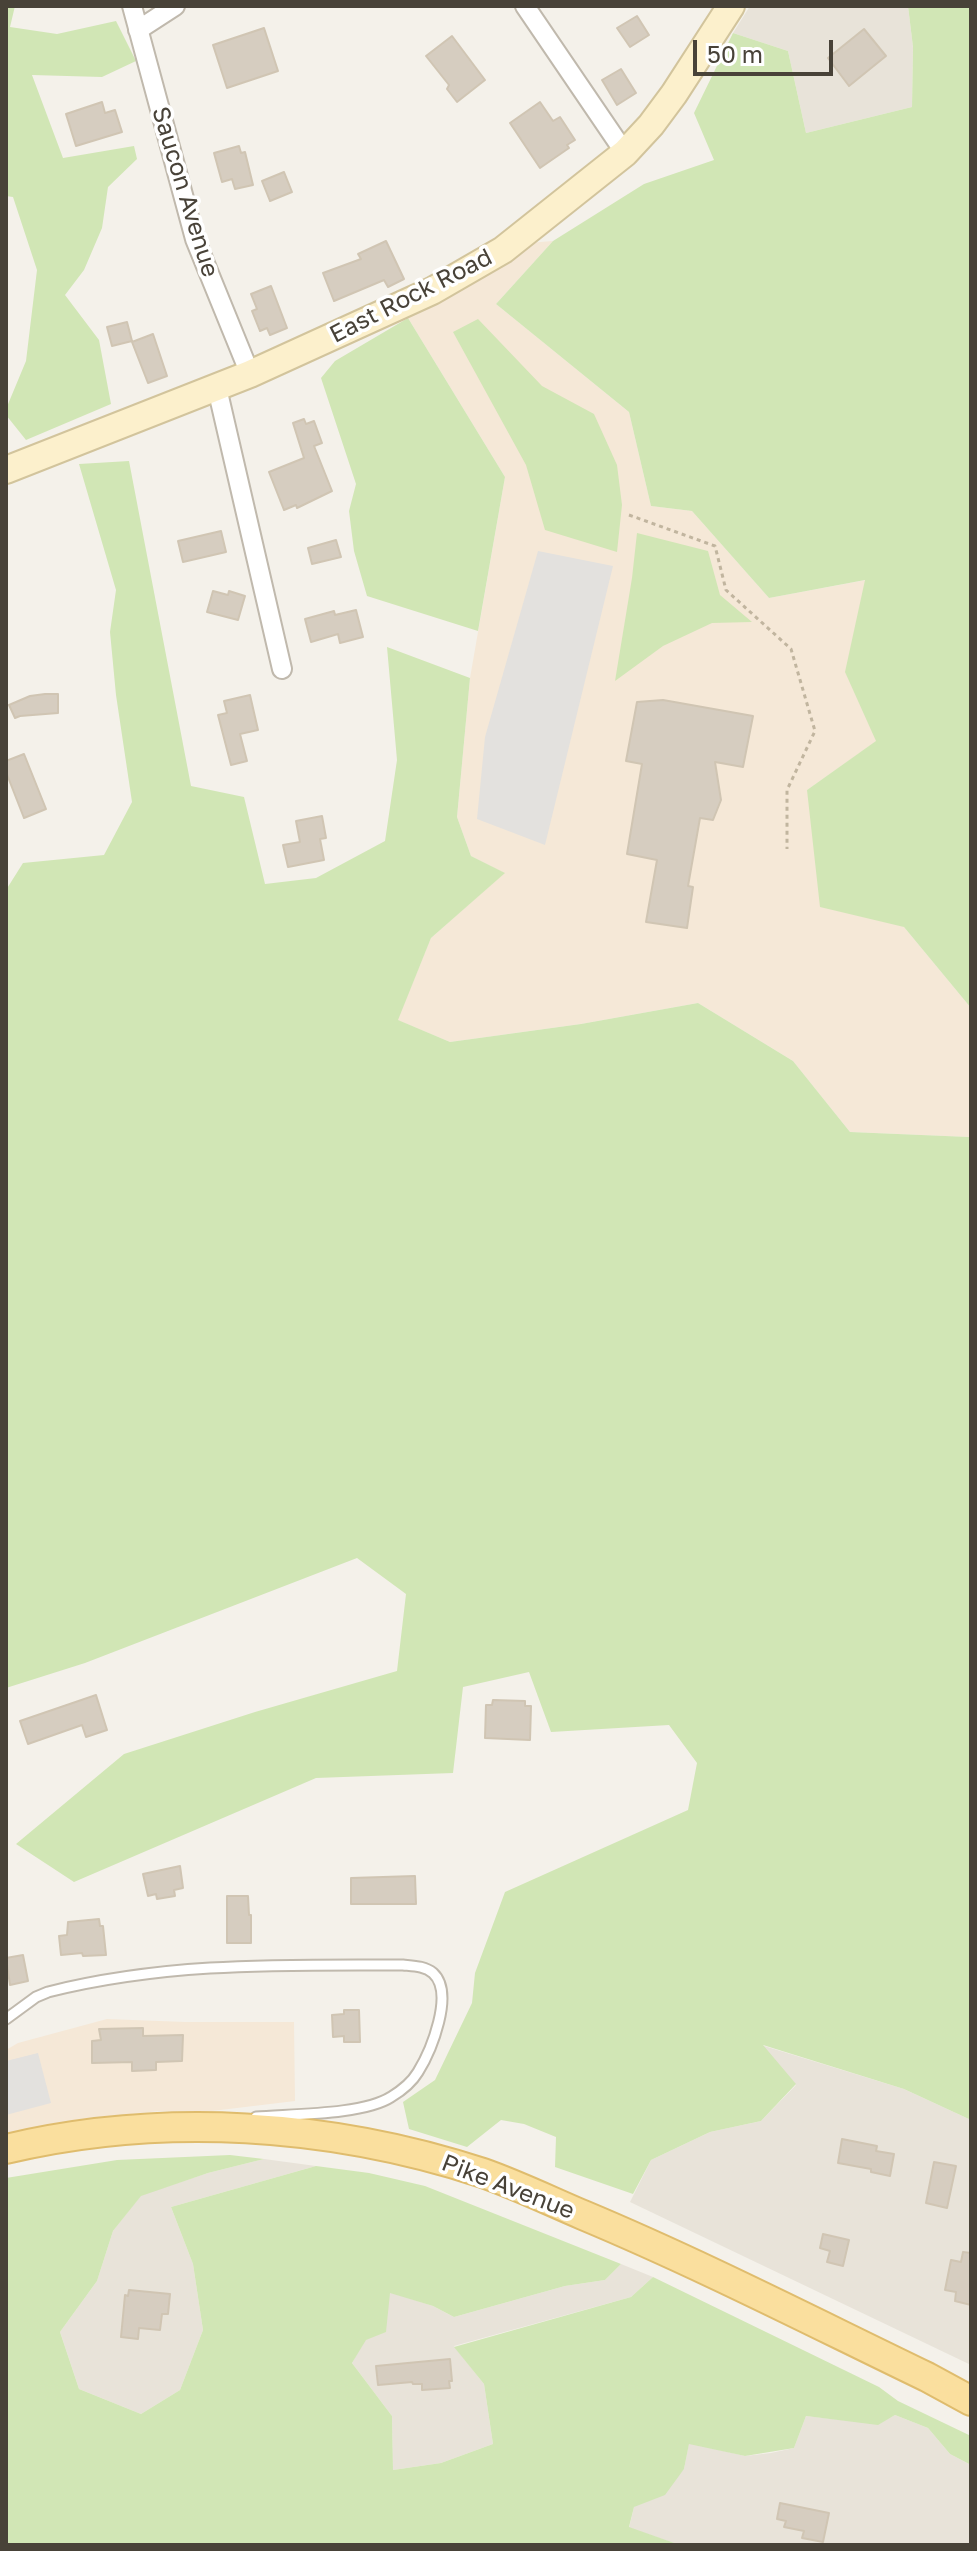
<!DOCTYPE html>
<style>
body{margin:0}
#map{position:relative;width:977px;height:2551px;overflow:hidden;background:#f4f1ea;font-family:"Golos Text",sans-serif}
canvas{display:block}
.frame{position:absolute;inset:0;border:8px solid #484238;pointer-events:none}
.scale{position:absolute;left:693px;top:40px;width:140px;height:36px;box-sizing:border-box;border:4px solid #484238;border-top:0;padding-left:10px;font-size:24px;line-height:28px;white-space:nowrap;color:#484238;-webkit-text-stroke:6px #fff;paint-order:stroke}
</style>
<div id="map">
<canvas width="977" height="2551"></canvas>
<div class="frame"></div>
<div class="scale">50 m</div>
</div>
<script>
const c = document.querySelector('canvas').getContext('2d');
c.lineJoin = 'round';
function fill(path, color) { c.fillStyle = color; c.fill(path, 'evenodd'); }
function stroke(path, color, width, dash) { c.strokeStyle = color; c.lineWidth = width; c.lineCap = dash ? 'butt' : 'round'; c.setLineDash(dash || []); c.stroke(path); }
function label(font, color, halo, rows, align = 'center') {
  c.font = font + ' "Golos Text",sans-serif'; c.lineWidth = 7; c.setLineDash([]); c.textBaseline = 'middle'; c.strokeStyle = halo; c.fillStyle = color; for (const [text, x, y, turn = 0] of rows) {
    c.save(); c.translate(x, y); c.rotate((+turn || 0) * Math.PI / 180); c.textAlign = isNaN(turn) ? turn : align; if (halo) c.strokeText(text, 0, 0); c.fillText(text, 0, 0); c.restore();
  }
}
fill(new Path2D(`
 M750,6H908L913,47L912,107L806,133L788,51L733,33Z
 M761,2045L904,2089L971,2120V2365L630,2202L651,2160L710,2132L761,2121L796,2085Z
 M264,2159L316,2166L171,2207L193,2264L203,2330L180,2390L141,2414L79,2389L60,2332L97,2281L113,2231L141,2195L208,2173Z
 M621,2264L653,2277L631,2297L454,2346L484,2384L493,2444L441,2463L393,2470L392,2416L352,2363L390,2292L433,2306L454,2317L565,2286L605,2280Z
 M895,2415L928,2428L950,2454L971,2465V2545H680L629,2528L634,2507L684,2469L689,2443L745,2456L771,2453L794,2448L806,2416L878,2424Z`), '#e8e3d9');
fill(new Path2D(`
 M553,241L496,304L629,412L651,506L692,511L769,598L866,580L846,672L877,741L807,790L904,927L971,1008L969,1137L850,1132L793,1061L698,1003L581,1024L450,1042L397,1020L431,938L504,873L471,856L457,817L470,678L505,477L408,318L479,276L528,243Z
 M107,2019L185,2022H294L295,2101L212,2111H160L80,2119L6,2133V2050L18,2043Z`), '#f5e8d7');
fill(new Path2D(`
 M6,6H15L10,27L57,34L116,21L136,61L102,77L32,75L63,158L134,146L137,159L108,187L102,228L84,270L65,295L99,340L111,404L26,440L6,415V409L26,361L37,270L13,197L6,196Z
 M908,6H971V1008L904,927L820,907L807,790L876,741L845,672L865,580L769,598L692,511L651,506L629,412L496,304L553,241L644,184L714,160L694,113L733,33L788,51L806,133L912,107L913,47Z
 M408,318L505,477L478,631L367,596L354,551L349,511L356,484L321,378L335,361Z
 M478,319L542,386L594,414L617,465L622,505L617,552L545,530L526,465L453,332Z
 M129,461L191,786L244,797L265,884L316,878L385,841L397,760L387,647L470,678L457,817L471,856L505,873L431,938L398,1020L450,1042L581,1024L698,1003L793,1061L850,1132L969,1137L971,1134V2120L904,2089L763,2045L796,2084L761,2121L710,2132L651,2160L633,2194L555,2167L556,2137L524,2124L501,2120L467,2147L409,2129L403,2102L435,2080L472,2003L475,1973L505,1892L688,1810L697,1763L669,1725L551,1732L529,1672L463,1687L453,1773L316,1778L74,1882L16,1844L124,1754L255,1712L397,1671L406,1594L357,1558L85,1663L6,1688V890L23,863L104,855L132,802L116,695L110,632L116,590L79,464Z
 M637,533L708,551L720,595L752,622L712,623L663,646L615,681L632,578Z
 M230,2155L264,2159L208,2173L141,2196L113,2231L97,2281L60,2332L79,2389L141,2414L180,2390L203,2330L193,2264L171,2207L316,2166L369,2173L425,2186L621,2264L605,2280L565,2286L454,2317L433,2306L390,2293L386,2332L366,2340L352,2363L392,2416L393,2470L441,2463L493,2444L484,2384L454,2347L631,2297L653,2277L879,2387L898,2401L971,2436V2465L950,2454L928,2428L895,2415L878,2425L806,2416L794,2448L745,2456L689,2444L684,2469L665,2495L634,2507L629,2527L680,2545H6V2178L117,2160Z`), '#d1e6b5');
fill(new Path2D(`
 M538,551L613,566L545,845L477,819L485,737Z
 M38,2053L51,2103L6,2115V2061Z`), '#e3e1de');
const building = new Path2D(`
 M637,16L649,35L630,47L617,28Z
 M264,28L278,71L227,88L213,45Z
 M864,29L886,56L849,86L828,58Z
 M452,36L485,80L457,102L447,89L449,85L426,56Z
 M621,69L636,93L617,105L602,80Z
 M102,102L105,113L115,110L122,132L76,146L66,114Z
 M540,102L553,121L560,117L575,140L567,145L569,148L540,168L510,123Z
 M239,146L241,153L245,152L253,185L235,189L232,179L222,182L214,153Z
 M284,172L292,192L270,201L262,181Z
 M386,241L404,279L388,287L384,280L334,301L323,273L361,259L358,254Z
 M271,286L287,328L270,335L267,328L260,331L252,311L257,309L251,294Z
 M127,322L132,341L112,346L107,327Z
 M153,334L167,376L148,383L132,342Z
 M304,419L306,424L314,421L322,443L314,446L332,491L297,508L296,505L284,510L269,472L304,458L293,423Z
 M221,531L226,552L183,562L178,541Z
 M336,540L341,557L312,564L308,548Z
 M213,591L228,595L229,591L245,596L238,620L207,612Z
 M356,610L363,637L340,643L338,634L311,642L305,619L334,611L335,615Z
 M45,694H58V713L20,716L15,718L9,705L30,696Z
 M250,695L258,730L240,734L247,761L231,765L218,715L227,713L224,701Z
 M663,700L753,716L743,767L715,762L721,800L713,820L700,818L688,886L693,887L687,928L646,922L657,860L627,854L642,764L626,761L637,702Z
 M24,754L46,809L24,818L6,772V761Z
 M322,816L326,838L320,839L324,860L288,867L283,845L300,842L296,821Z
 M96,1695L107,1730L86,1737L82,1725L28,1744L20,1721Z
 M493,1700L525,1701V1706H531L530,1740L485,1738L486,1705H492Z
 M180,1866L183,1888L174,1890L175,1896L157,1899L156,1894L148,1896L143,1874Z
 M415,1876L416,1904H351V1878Z
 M227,1896H248L249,1915H251V1943H227Z
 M99,1919L100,1926H103L106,1955L83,1956L82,1953L61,1955L59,1936L67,1935L68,1922Z
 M23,1955L28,1981L10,1985L6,1958Z
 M344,2010H359L360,2042H344V2036L333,2037L332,2015L344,2014Z
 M143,2028V2036L183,2035L182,2061L156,2062V2070L132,2071V2062L92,2063V2041L101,2040L99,2029Z
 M842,2139L877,2146L876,2151L894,2154L890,2176L871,2172V2169L838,2163Z
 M934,2162L956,2166L947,2208L926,2203Z
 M823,2234L849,2240L843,2266L827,2262L830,2251L820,2248Z
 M963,2252L971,2253V2305L955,2301L956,2292L945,2290L951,2260L961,2262Z
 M129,2290L170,2294L168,2314H162L160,2330L139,2328L138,2339L121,2337L125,2295L128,2296Z
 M450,2359L452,2381H449L450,2388L422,2390V2384H413L412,2382L378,2385L376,2366Z
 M780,2503L829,2513L823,2542L802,2538L804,2531L784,2527L786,2521L777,2519Z`);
fill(building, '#d6cdc0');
stroke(building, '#d0c5b3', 2);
const lane = new Path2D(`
 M6,2019L36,1997L48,1992C167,1962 282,1965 403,1965C413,1966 425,1966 433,1973C455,1993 431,2051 418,2072C412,2082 401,2091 391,2097C363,2115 292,2114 256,2117`);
const street = new Path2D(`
 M132,6L195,239L250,374
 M525,6L625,153
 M138,30L175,6
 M217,388L282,669`);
const secondary = new Path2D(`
 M6,470L250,374L432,291L503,250L625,153L651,125L674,94L731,6`);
const primary = new Path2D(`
 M6,2149C162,2112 331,2123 483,2173C517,2185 550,2201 583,2215C700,2264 813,2322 927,2377L971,2401`);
stroke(lane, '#c0b9ad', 13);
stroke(street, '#c0b9ad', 22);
stroke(secondary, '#d2c49c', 30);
stroke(primary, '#dfbc6d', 32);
stroke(new Path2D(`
 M629,515L715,546L726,590L791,649L815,731L787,790V849`), '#c1b59f', 3, [4, 4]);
stroke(lane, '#fff', 9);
stroke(street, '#fff', 18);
stroke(secondary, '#fcf0cc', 26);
stroke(primary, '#fadf9e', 28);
label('24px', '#484238', '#fff', [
 ["Saucon Avenue",185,192,73],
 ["East Rock Road",411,296,-27],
 ["Pike Avenue",508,2187,21]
]);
</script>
